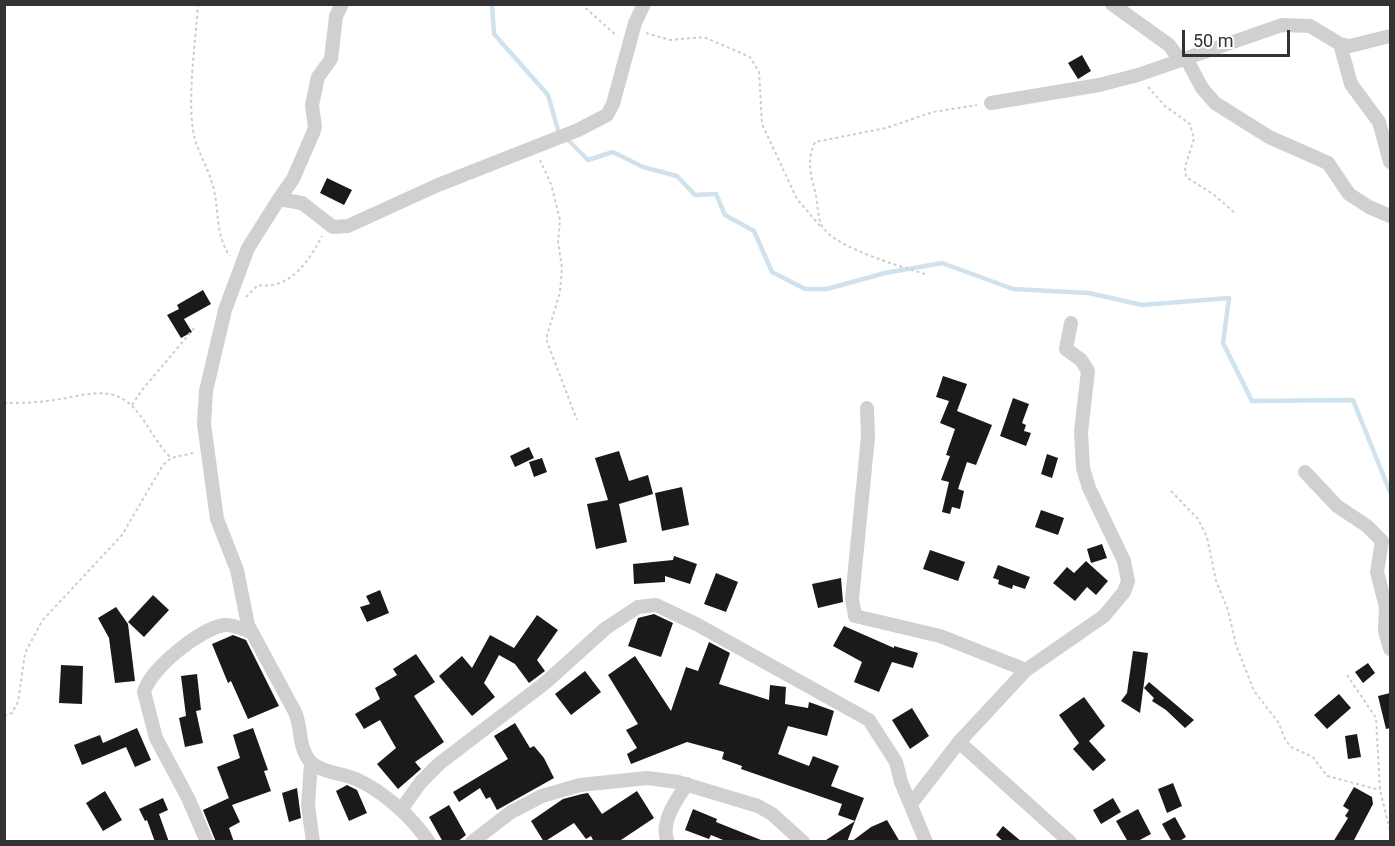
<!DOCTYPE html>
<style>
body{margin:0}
#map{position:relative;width:1395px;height:846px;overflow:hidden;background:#fff;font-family:Roboto,sans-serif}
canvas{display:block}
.frame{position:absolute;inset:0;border:6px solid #333;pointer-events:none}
.scale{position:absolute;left:1182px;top:30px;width:108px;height:27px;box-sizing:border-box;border:3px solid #333;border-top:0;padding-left:8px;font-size:18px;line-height:21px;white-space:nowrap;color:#333;-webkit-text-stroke:4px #fff;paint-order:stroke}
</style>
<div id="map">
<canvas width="1395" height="846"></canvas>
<div class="frame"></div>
<div class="scale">50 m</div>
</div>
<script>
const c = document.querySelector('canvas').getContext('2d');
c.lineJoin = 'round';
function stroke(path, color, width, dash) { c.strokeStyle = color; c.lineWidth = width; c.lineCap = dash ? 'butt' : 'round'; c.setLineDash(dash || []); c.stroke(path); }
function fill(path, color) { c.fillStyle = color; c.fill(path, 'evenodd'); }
stroke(new Path2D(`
 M492,4L494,34L548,95L558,130L588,160L613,152L643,167L677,176L695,195L716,194L725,215L754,231L772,272L805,289H827L885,273L942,263L1013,289L1089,293L1142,305L1229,298L1223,343L1252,401L1353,400L1390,492`), '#cfe2ee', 4.5);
fill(new Path2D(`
 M1082,55L1091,71L1078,79L1068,63Z
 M327,178L352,190L344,205L320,193Z
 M203,290L211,304L184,319L192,332L181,338L167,315L179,309L177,305Z
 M943,376L967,384L957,411L992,425L976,465L967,462L958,489L964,491L960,509L952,507L950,514L942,512L949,482L941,480L950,456L946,455L955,429L940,423L949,401L936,397Z
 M1013,398L1029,404L1022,423L1026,425L1024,431L1031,433L1026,446L1000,436Z
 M529,447L534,458L515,467L510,456Z
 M619,451L629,481L648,475L653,494L619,504L627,542L596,549L587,504L608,500L595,458Z
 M1047,454L1058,458L1052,478L1041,474Z
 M542,458L547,472L534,477L529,462Z
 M682,487L689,525L662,531L655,493Z
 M1041,510L1064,518L1058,535L1035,527Z
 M1102,544L1107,558L1091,563L1087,549Z
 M930,550L965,562L958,581L923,569Z
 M674,556L697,564L690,584L665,576V582L634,584L633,564L673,560Z
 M1086,561L1108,581L1096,595L1087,587L1075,601L1053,583L1067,567L1074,573Z
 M998,565L1030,577L1025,589L1013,585L1012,589L998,584L999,580L993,578Z
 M716,573L738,582L726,612L704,604Z
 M841,578L843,602L818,608L812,584Z
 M380,590L389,613L367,622L360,607L370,604L366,596Z
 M153,595L169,610L144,637L128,622Z
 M116,607L128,624L135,681L115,683L109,638L98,618Z
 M654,614L673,623L661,657L628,646L638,618Z
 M537,615L558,630L537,660L545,671L529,683L515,664L499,655L484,683L495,697L472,716L439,676L462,656L472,668L490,635L514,648Z
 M844,626L894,648V646L918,653L913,668L892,662L879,692L854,682L862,662L833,646Z
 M233,635L246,640L279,706L248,719L231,681L228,683L212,644Z
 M709,642L730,653L719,684L769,700L770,685L786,687L785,704L808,708L809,702L834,711L827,736L788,726L778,754L809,766L813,756L839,766L831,786L864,798L855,821L838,815L842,804L741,769L742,766L722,759L724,752L687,742L631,764L627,754L637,748L626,730L638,724L608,675L635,656L671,711L686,667L698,671Z
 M1133,651L1148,653L1140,713L1121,701L1127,693Z
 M416,654L435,682L414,696L444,742L415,762L421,769L398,789L377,764L396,748L380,720L364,729L355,714L380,699L375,688L397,675L393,669Z
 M1368,663L1375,673L1363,683L1355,672Z
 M61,665L83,666L82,704L59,703Z
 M585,671L601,692L571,715L555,694Z
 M197,674L201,710L196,711L203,743L185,747L179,718L186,716L181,676Z
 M1149,682L1194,720L1185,728L1166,710L1152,701L1154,698L1144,688Z
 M1390,693V728L1386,729L1378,696Z
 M1339,694L1351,708L1327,729L1314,715Z
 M1084,697L1105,726L1089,741L1106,760L1093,771L1073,749L1079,743L1059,715Z
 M912,708L929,736L910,749L892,720Z
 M515,723L530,748L534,746L544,758L554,778L497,810L490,797L486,799L480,788L459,802L453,792L508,759L494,736Z
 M137,728L151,760L135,767L126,747L82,765L74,745L100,735L103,743Z
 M253,728L268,770L264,771L271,791L232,805L240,822L229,828L234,842H216L203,810L229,798L230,801L217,767L240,758L233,735Z
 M1357,734L1361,757L1348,759L1345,736Z
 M1173,783L1182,806L1167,813L1158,789Z
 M347,785L357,790L367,813L349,821L336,791Z
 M1354,787L1372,797L1373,804L1353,842H1333L1348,818L1345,816L1349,810L1343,806Z
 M297,788L301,818L289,822L282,793Z
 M105,791L122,820L103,831L86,803Z
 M637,791L654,818L618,842H594L591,836L586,839L574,823L544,842L531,821L563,799L582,794L588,793L602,814Z
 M163,798L168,810L159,814L169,842H155L147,820L145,821L139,809Z
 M1113,798L1121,812L1101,824L1093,810Z
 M449,805L466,835L457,842H443L429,817Z
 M693,809L717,819L716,822L766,842H728L711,835L709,839L685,830Z
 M1138,809L1151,834L1136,842H1128L1116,821Z
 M1175,817L1186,837L1178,842H1172L1162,824Z
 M887,820L900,842H851L871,827Z
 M855,821L847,842H823Z
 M1003,826L1022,842H1004L996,835Z`), '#1a1a1a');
stroke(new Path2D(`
 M198,4C196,41 185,109 196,143C202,159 210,173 214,190C219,213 216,237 230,256
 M581,4L617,36
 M646,33L670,40L704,37L750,57L759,72L762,124L797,199L821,227
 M1148,87L1165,106L1190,124L1194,139L1185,167L1186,177L1213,194L1235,213
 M540,160L551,184L560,220L558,242L562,268L560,292L546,339L577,420
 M925,274C902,267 833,247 822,226C817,216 818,202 815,191C810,173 807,159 815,142L886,128L933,112L977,105
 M246,297L258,285C290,290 309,261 322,236
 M4,403C18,403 33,403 47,401C74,399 108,382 132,406C147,421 155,442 171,458
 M132,405L142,390L196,326
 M1171,491L1198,519L1207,537L1216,581L1228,610L1236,645L1254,691L1278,722L1286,741L1291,747L1313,757L1327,776L1380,790
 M1347,675L1376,718L1380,790L1390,831
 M4,716L12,713L18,702L25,653L42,621L122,535L163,465L171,458L193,453`), '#cdcdcd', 2, [3, 3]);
stroke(new Path2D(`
 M1112,4L1169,45L1180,60
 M1340,44L1351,84L1379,122L1390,162
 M1186,58L1202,88L1215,103L1269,137L1328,163L1349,194L1369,207L1390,216
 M991,103L1099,85L1138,75L1282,25L1310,26L1340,44L1350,46L1390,36
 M279,199L293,179L313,133L315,127L312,105L318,77L331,59L336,16L342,4
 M867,408L868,437L852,599L855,616L940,636L1026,670
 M1305,472L1337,506L1367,526L1382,541L1377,572L1386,607L1385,631L1390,649
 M959,742L1070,842
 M311,763L308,805L313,842
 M911,804L959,742L1026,670L1104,616L1124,592L1128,581L1124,561L1089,488L1083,468L1081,432L1088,371L1081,360L1066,349L1071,323
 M401,810L420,783L440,763L545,683L606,628L638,607L656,605L698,625L869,720L896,762L901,782L926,842
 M207,842L188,798L156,738L144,692C150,669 200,629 224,625C233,624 242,629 251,632
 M429,842C411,816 384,792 356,779C342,773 318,772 309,760C298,746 302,728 295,712L248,625L237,570L217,519L204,424L206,391L225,310L248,248L279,199L302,203L333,227L348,226L438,185L578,130L607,115L613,104L635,23L644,4
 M472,842L511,812L542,796L580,785L647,778L678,782L758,806L772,814L803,842
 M668,842C659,823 677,799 687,784`), '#d0d0d0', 14);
</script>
